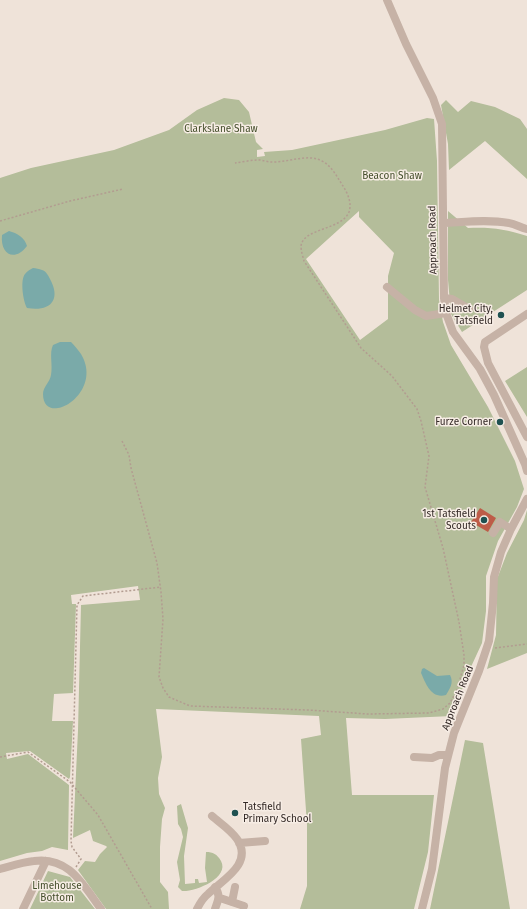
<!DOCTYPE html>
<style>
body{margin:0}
canvas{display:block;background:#efe3d9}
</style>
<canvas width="527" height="909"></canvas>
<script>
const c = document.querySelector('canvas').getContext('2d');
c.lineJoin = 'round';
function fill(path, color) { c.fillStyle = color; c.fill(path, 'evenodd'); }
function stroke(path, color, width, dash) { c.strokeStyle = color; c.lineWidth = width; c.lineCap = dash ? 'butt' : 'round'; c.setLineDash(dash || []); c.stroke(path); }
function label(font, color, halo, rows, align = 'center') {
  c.font = font + ' "Fira Sans",sans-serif'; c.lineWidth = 3; c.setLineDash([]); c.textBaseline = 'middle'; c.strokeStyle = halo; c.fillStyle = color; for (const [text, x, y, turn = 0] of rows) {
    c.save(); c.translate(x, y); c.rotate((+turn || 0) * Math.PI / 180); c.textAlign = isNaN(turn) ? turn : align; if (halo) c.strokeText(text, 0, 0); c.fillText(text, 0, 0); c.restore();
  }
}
fill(new Path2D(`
 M224,98L239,100L249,112L256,142L263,149L257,150V157L265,156L264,152L292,150L385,130L427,118L434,119L437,161L439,300L443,322L451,345L488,407L515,461L524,489L517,507L498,541L486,576V611L482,643L470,669L452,716L385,719L346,718L352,795H434L428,852L414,909H300L307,886V825L301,739L321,735L319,716L156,709L162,757L158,778L159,794L165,808L162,819L160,847V882L168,892L169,909H106L78,870L85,861L95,862L100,854L107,847L106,846L93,841L90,830L73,838L78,730L81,605L140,600L138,586L71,595L72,604H76L73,693L54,694L52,721H73L70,777L69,779L30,751L6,753L7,759L28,754L69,785L68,850L52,847L42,851L27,853L0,861V178L31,168L114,150L169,130L197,110ZM359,211V217L394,253L388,276V319L360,340L306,259Z
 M446,100L458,112L471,101L495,107L520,119L527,129V179L485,141L449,170L448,144L441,105Z
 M448,211L468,228C491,227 505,229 527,236V290L462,332L451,314L448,280Z
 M527,367V417L505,381Z
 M527,510V653L487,669L496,635L497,579L507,553L524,520Z
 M465,740L483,743L510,909H430Z
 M181,804L188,828L184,856L185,884L195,883V879H198L199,883L207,882L205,868L206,852C213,852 217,854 221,861C230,878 195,892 182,891L178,887L180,880L177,862L183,837L181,829L178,824L177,806Z
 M48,871L70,877L95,909H30Z`), '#b4bd9a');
fill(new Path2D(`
 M9,231C17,233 25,238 27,246C15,262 0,255 2,235Z
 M33,268C36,268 39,269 42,270C46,271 48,275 50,279C62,301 49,312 27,308C23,301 20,280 25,274C27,271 31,269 33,268Z
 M60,342H71C75,346 78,350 81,354C105,394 43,429 43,394C43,387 50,382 51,375C53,365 49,353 53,345Z
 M424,668L437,676L450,675C454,683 450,688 446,695C431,699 426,684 421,673L422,669Z`), '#7aaaa9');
fill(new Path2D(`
 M480,508L496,518L488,532L471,522Z`), '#be5c48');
stroke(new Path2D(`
 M0,221L70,201L123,189
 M122,441L129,455L131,468L157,563L161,592L163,619L159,677L163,688L169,697L190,706L308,710L368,714L429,713L443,709L450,703L457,690L464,665V655L459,622L443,548L425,487L429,456L421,421L417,409L392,376L361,348L304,261C303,257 301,251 301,246C303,228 342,230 349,212C352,203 348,194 343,186C337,177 332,166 322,161C307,153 287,163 271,162C267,162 263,160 259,160C251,160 242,162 235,163
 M495,648L527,644
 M0,757L28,752L70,782L98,815L152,909
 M76,867L81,859L72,847L71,841L77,605L83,596L161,587`), '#b29c90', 1.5, [2, 2]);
stroke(new Path2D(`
 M387,0L406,44L433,98L442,124L444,298L446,313L453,332L480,369L494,395L525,464L527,471
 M443,223C465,222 488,219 509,223C516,224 521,228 527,229
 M387,287L415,310L426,316L446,313
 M444,298L452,299L469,309
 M527,314L485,342L484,347L488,363L527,437
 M493,533L500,522L511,529
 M414,757L432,758L439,755H448
 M239,843L265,841
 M0,869C11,866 22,862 34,861C69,856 83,885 101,909
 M215,887C221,896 218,900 215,909
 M220,898L244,906
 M232,902L235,887
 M23,909L46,861
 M197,909C200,903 203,898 208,894C222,880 254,864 237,839C231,830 220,823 212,816
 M422,909L432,869L445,768L454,733L479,671L489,641L493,603L494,577L501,552L511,529L527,499`), '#c6b2a6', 8);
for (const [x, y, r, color] of [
 [501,315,4,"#1f5151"],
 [500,422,4,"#1f5151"],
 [484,520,4,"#1f5151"],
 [235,813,4,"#1f5151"]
]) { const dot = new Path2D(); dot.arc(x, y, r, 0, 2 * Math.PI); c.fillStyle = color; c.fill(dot); stroke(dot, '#f7ede5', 1.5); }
label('10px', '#454f2c', '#f7ede5', [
 ["Clarkslane Shaw",221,129],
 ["Beacon Shaw",392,176],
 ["Limehouse",57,886],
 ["Bottom",57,898]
]);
label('10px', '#332926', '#f7ede5', [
 ["Approach Road",433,240,-91],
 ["Approach Road",458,698,-68]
]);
label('10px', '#332926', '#f7ede5', [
 ["Helmet City,",493,309],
 ["Tatsfield",493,321],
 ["Furze Corner",492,422],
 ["1st Tatsfield",476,514],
 ["Scouts",476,526],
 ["Tatsfield",243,807,"left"],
 ["Primary School",243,819,"left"]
], 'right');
</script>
